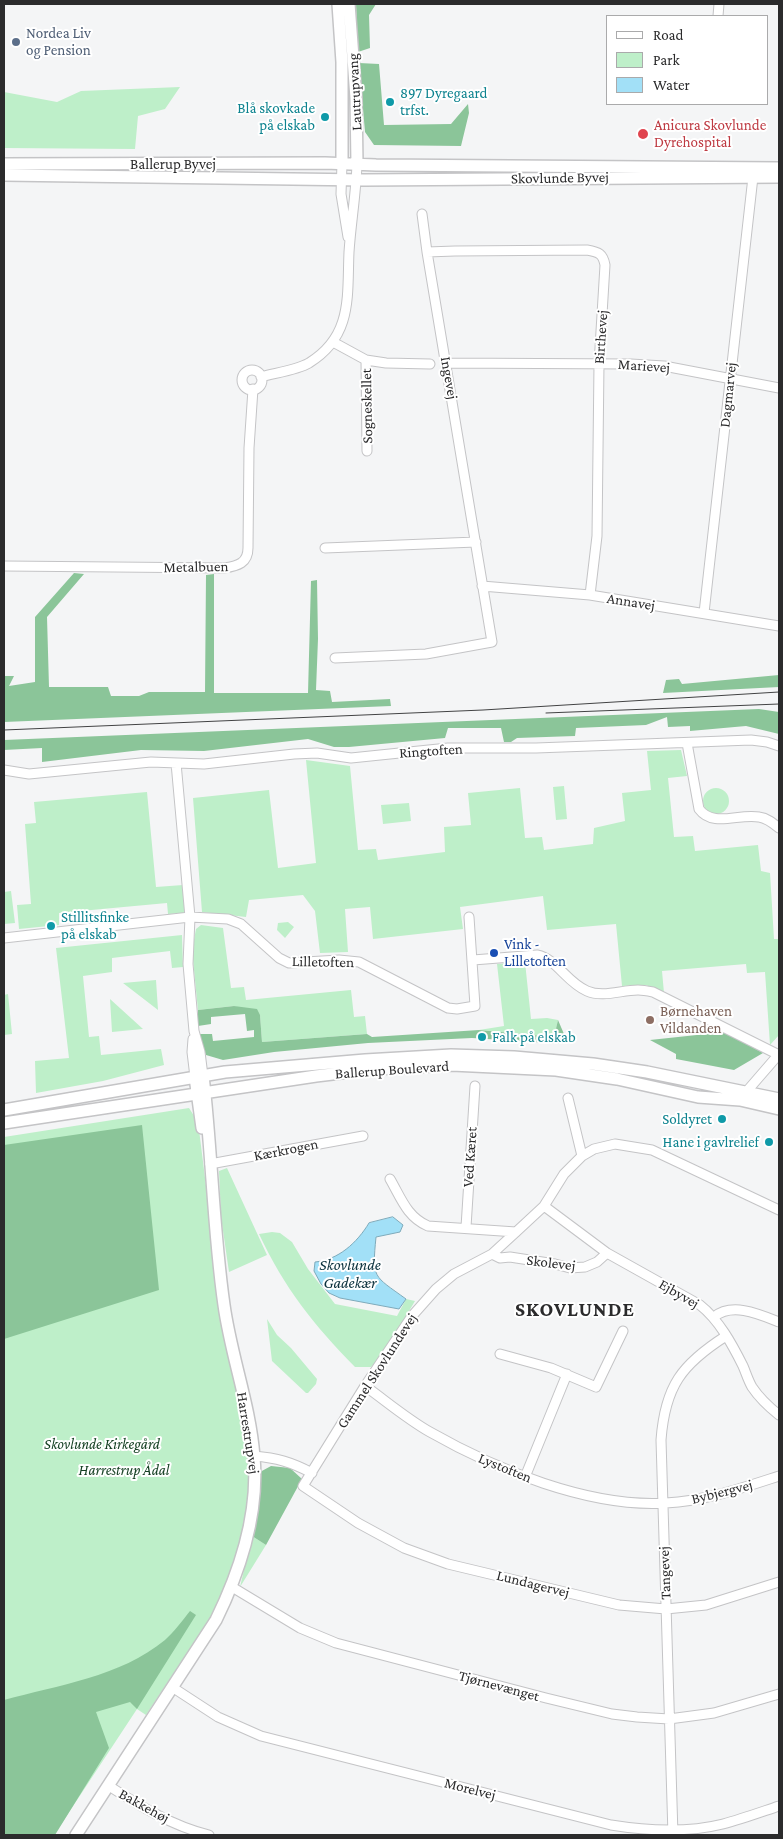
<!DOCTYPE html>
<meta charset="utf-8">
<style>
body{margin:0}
#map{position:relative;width:783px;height:1839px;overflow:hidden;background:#f4f5f6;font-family:"Crimson Pro",serif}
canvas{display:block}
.frame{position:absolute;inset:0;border:5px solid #2b2b2c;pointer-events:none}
.legend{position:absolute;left:606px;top:15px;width:162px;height:90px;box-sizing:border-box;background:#fff;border:1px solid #aaaaab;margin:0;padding:6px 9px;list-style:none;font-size:15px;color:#2b2b2c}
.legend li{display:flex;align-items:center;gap:10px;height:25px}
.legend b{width:25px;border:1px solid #aaaaab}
</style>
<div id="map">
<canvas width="783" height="1839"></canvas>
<div class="frame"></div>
<ul class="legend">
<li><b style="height:6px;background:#fff"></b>Road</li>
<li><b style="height:14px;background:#beefc9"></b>Park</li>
<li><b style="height:14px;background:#a2e0f7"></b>Water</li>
</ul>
</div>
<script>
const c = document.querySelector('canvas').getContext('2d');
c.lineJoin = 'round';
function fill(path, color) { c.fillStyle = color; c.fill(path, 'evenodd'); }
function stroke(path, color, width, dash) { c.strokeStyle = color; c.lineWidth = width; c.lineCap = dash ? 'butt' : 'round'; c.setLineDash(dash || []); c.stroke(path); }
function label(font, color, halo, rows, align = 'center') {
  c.font = font + ' "Crimson Pro",serif'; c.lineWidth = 4; c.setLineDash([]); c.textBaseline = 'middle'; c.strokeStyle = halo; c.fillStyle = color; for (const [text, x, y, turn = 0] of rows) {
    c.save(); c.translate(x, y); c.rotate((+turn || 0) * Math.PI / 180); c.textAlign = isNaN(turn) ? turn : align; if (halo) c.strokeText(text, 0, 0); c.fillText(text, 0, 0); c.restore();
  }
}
fill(new Path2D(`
 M180,87L165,109L138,116L135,149L4,148V92L57,102L81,91Z
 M681,750L687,776L668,778L674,837L693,836L695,851L758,845L761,871L770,873L774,939H779V1035L770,1045L765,972L747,973L746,964L662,971L664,993L646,985L622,986L616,924L547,930L543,896L460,907L463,929L373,939L370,907L345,909L348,952L320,953L315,911L303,895L249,900L246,917L202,912L193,798L269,790L278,868L316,863L306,760L350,766L358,850L376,849L378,860L445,852L444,827L471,825L468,793L520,788L525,838L542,837L544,850L593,844L594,828L625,821L622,793L651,790L647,751Z
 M564,786L567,819L556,820L553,787Z
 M703 801a13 13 0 1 1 26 0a13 13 0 1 1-26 0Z
 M147,792L156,887L183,885L185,913L168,914L167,903L59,913V925L19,929L17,905L31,904L25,824L36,823L34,802Z
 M409,803L411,821L383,824L381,805Z
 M11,891L15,923L4,924V892Z
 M288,922L294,927L285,938L277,930L278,923Z
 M201,925L223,928L231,988L244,987L246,1000L351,990L354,1017L365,1016L367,1034L262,1042L260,1015L234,1006L198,1010L192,950L196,929Z
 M182,935L183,967L172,968L170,951L112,958V972L83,976L89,1037L99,1036L101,1055L161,1049L164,1065L103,1081L36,1093L35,1061L69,1058L56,948Z
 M525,962L531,1019L547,1018L558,1020L554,1037L479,1030L504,1026L497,964Z
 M156,980L158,1010L123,983Z
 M8,994L12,1034L4,1035V995Z
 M110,999L143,1029L112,1032Z
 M189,1108L198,1122L225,1337L247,1440L251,1476L249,1504L229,1581L211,1617L146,1715L137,1709L54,1835H4V1137Z
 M227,1168L267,1255L229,1272L221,1217L219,1171Z
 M272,1232L280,1233L292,1242L308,1269L335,1304L397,1316L406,1299L415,1301L382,1356L371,1367H355C313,1324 285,1289 259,1234Z
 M267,1319L277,1335L291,1348L317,1379L316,1384L308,1393H306L272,1361Z
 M252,1536L266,1545L240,1587Z`), '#beefc9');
fill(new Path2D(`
 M356,4H376L369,15L370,48L358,52Z
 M359,63L379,64L384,125L451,124L468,104L469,113L461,146L374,145L365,132Z
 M74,573L84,574L47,617L49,687H108L111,696H139L149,692H205L206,575L214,574V693H308L311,581L317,580L318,639L316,690L330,691L332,702L390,699L391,706L4,722V676H14L9,686L35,682V617Z
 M779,675V687L663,693L666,680L679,679L682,684Z
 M759,709L779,712V734L746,726L690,731V726L668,727L667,717L646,725L576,728L575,736L517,738L511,742H504L501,728H448L445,738L349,747H334L308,739L204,751L141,750L42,762V748L4,750V740Z
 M234,1006L257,1009L260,1015L262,1042L367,1034L372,1037L479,1030L554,1037L558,1020L567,1041L564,1044L472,1038L368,1043L274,1052L223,1060L206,1055L199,1034H212L213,1041L254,1037V1030L247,1031L245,1014L211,1017V1024L198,1026V1010Z
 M710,1025L763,1053L734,1070L676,1059V1054L650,1040L706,1034Z
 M142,1125L159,1290L4,1339V1145Z
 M271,1466L290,1468L302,1479L266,1545L252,1536L259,1507L260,1472Z
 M190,1611L196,1615L137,1709L130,1702L96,1712L109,1748L55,1835H4V1700C58,1685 120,1677 165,1640C174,1632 182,1621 190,1611Z`), '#8bc599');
const water = new Path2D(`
 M393,1217L403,1225L400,1232L376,1237C372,1279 373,1275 406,1299L399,1309L340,1298L329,1293L321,1284L314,1271L315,1262C338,1260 357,1243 369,1223Z`);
fill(water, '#a2e0f7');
stroke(water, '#7eaaba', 1);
const street = new Path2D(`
 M718,16L719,4
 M342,163L341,194L348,237
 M427,252L455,251L587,250C599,252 603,254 605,265L599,364L597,536L590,595
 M333,342L366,360L386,363L430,364
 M366,360L367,451
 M446,363L631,364L664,366L779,388
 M242 380a10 10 0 1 1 20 0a10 10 0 1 1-20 0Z
 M261,377C275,373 297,370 309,363C353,336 347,296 349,252C351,222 356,194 357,164
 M325,548L476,542
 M4,566L224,568C238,566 248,563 248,548L249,448L253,389
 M482,586L590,595L779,626
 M704,613L753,177
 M335,658L426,654L492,642L427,252L422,214
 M687,743L699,809C713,828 739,813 759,817C767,818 773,823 779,828
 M176,763L190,917L188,964L194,1031L200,1052L203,1076
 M4,770L29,774L151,762L204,764L294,754L317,753L351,758L448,748H536L751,740L767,742L779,746
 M4,938L190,917L228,919L241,924L279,958L289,963L339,960L359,962L448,1008L457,1009L475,1006L469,917
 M473,960L537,955C557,959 566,982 587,991C603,998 621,990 638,990C643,990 648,991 653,992L779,1055
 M193,1039L192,1052L195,1077
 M746,1097L747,1091L779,1054
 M568,1098L582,1156
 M210,1164L363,1136
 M390,1179C401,1198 407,1217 428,1226L516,1232
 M544,1206L607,1253L700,1305C719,1320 732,1344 743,1366C746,1373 748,1380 752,1387C760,1399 769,1407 779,1415
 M779,1210L652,1150L615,1144L594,1149L582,1156L564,1174L544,1206L516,1232L492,1254L454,1274L436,1289L412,1316L365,1386L303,1486L358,1523L404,1548L448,1564L619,1605L666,1609L706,1605L779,1582
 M466,1227L475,1086
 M492,1254L500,1258L510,1257L555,1264L570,1268L585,1267L597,1262L607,1253
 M714,1317C732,1302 759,1314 779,1322
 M500,1354L551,1368L596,1387L623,1331
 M365,1386C386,1401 407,1419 430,1432C495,1469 589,1508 666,1503C705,1501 742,1488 779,1476
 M254,1456C277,1458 291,1462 312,1473
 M525,1477L567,1374
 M232,1587L300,1628L336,1643L546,1698L612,1714L637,1717L669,1719L714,1713L779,1694
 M172,1687L218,1717L261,1736L611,1825C648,1831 687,1833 723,1824C742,1819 761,1812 779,1806
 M109,1786C140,1806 172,1826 209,1835
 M673,1835L661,1440C665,1386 682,1364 726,1336`);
const secondary = new Path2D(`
 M338,4L342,62V163
 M349,4L356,98L357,164
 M4,164L325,163L376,165L779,168
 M4,175L364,180L779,177
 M195,1077L202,1128
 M4,1110L225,1072L365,1060L451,1055L514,1057L593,1064L647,1072L779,1099
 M4,1123L316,1076L374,1069L452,1065L556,1070L617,1079L698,1097L740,1100L779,1109
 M76,1835L216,1620C241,1569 259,1514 254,1457C250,1405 231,1356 224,1305C213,1229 212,1152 203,1076`);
stroke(street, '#c4c4c6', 11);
stroke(secondary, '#c4c4c6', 14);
stroke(street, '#fff', 9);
stroke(secondary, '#fff', 11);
stroke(new Path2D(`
 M546,713L779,704
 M4,730L483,710L779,692`), '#424344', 1);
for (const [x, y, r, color] of [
 [16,42,5,"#5c6f8a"],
 [390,102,5,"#0f9aa8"],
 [325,117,5,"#0f9aa8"],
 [643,134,6,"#e0444e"],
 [51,926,5,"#0f9aa8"],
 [494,953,5,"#1a4fb4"],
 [650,1020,5,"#8d6e63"],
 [482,1037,5,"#0f9aa8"],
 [722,1119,5,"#0f9aa8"],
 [769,1142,5,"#0f9aa8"]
]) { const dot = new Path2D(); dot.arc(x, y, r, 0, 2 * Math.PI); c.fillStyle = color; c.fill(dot); stroke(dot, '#fff', 2); }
label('15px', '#4e5e75', '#fff', [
 ["Nordea Liv",26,33],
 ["og Pension",26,50]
], 'left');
label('15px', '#2b2b2c', '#fff', [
 ["Lautrupvang",355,92,-93],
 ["Ballerup Byvej",173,164],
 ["Skovlunde Byvej",560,178,-1],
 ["Birthevej",601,337,-86],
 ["Marievej",644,366,4],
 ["Ingevej",449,378,80],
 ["Dagmarvej",728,395,-84],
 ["Sogneskellet",367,406,-91],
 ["Metalbuen",196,567,-1],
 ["Annavej",631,602,9],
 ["Ringtoften",431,751,-4],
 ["Lilletoften",323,962,1],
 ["Ballerup Boulevard",392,1070,-4],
 ["Kærkrogen",286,1150,-11],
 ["Ved Kæret",470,1157,-86],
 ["Skolevej",551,1263,7],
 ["Ejbyvej",679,1294,30],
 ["Gammel Skovlundevej",377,1371,-57],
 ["Harrestrupvej",248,1433,81],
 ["Lystoften",505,1468,22],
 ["Bybjergvej",722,1492,-14],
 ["Tangevej",665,1573,-92],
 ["Lundagervej",533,1584,14],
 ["Tjørnevænget",499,1686,15],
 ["Morelvej",470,1789,14],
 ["Bakkehøj",144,1806,29]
]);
label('15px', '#0d838f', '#fff', [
 ["897 Dyregaard",400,93],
 ["trfst.",400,110],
 ["Blå skovkade",315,108,"right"],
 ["på elskab",315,125,"right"],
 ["Stillitsfinke",61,917],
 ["på elskab",61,934],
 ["Falk på elskab",492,1037],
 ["Soldyret",712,1119,"right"],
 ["Hane i gavlrelief",759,1142,"right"]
], 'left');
label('15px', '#be3a42', '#fff', [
 ["Anicura Skovlunde",654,125],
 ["Dyrehospital",654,142]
], 'left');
label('15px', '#164399', '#fff', [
 ["Vink -",504,944],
 ["Lilletoften",504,961]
], 'left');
label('15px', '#785e54', '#fff', [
 ["Børnehaven",660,1011],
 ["Vildanden",660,1028]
], 'left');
label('italic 15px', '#154023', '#fff', [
 ["Skovlunde Kirkegård",102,1444],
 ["Harrestrup Ådal",124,1470]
]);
label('italic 16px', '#0a303c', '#fff', [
 ["Skovlunde",350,1265],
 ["Gadekær",350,1283]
]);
c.letterSpacing = '1px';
label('bold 20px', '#2b2b2c', '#fff', [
 ["SKOVLUNDE",575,1310]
]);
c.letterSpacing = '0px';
</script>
